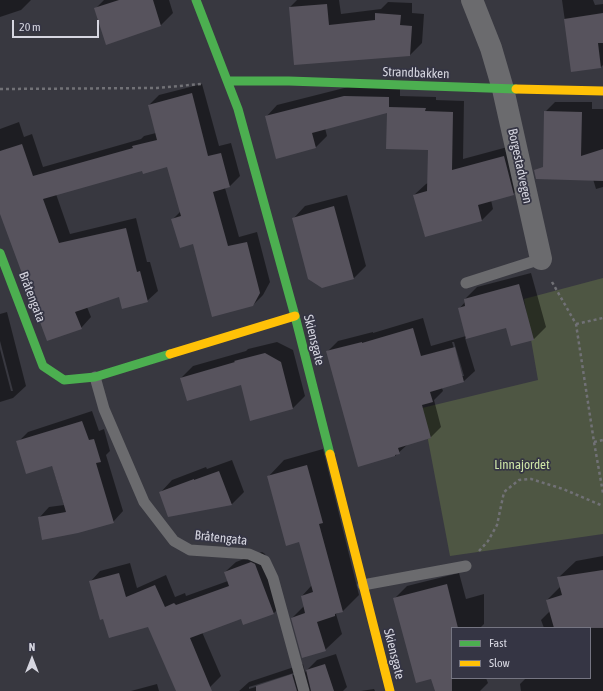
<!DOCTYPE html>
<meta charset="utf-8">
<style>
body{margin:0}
#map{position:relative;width:603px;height:691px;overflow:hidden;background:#383840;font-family:"Asap Condensed",sans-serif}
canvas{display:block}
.legend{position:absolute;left:451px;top:627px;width:140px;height:52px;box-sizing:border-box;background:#353544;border:1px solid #757582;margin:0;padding:5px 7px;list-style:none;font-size:12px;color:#d6d6e0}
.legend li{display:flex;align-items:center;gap:8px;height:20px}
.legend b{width:20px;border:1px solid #757582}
.north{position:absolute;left:12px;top:639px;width:40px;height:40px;-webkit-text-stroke:3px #353544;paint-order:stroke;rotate:0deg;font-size:11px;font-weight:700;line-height:16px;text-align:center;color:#d6d6e0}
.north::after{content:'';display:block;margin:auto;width:14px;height:18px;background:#d6d6e0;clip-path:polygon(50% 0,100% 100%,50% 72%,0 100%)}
.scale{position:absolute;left:12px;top:20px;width:87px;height:18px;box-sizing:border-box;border:2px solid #d6d6e0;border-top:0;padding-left:5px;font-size:12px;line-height:14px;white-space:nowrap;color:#d6d6e0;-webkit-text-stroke:3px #353544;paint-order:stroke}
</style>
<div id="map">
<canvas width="603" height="691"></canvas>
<ul class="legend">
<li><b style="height:5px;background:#4caf50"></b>Fast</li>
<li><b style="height:5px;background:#ffc107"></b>Slow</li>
</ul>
<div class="north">N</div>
<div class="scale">20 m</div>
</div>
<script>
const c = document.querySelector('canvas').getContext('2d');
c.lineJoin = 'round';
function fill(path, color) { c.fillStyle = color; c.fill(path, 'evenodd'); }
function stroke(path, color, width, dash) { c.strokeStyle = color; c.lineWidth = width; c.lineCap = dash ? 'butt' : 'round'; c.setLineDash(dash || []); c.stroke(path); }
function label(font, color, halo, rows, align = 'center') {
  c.font = font + ' "Asap Condensed",sans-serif'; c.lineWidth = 3.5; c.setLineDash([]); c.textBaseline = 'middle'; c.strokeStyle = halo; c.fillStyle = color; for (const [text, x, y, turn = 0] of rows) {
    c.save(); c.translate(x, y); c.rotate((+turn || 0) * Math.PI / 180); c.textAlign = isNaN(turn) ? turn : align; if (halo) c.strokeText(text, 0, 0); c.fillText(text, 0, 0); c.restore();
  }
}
fill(new Path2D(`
 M603,278V534L450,556L422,408L538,380L524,299Z`), '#4e5643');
fill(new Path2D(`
 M0,0H31L21,10L0,17Z
 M104,0H169L173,13L161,25L107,44L95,9Z
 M297,0H339L341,14L381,9L388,2L412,3V13L424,14L422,43L410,55L295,64L290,7Z
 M562,0H593L595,5L603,4V65L601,67L572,71Z
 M202,84L219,146L231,143L240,176L230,186L225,188L239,237L257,232L270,282L263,295L253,305L173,219L181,211L168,166L143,170L56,194L70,234L136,218L147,262H150L158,291L147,301L120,296L87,307L91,317L81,328L0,210V129L19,122L24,137L32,134L43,167L141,139L144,136L156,133L149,105L159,95Z
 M356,85L400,86V96L436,97V100L464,101L463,159L515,145L525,183L513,194L491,200L493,209L482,220L425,236L414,195L426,184L428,183L429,149L388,111L325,128L327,136L316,147L277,158L266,117L277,105Z
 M555,102H592V109H603V187L596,189L593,179L545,112Z
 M347,195L366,266L354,278L322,287L293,219L305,206Z
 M531,273L546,327L534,339L507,326L465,338L475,371L464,381L442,388L443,391L434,400L441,427L430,438L408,444L395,456L327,352L338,341L373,332V333L423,318L431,346L466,336L459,309L465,302V299L477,287ZM452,342H454L464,376H462Z
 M7,312L26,386L13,398L0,402V349L11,391H13L0,341V314Z
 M277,342L293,350L305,396L293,408L241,384L181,378L193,366L246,351L248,349Z
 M92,411L99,431L104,429L110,451L106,455L123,511L113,522L39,518L49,507L64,505L52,465L18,442L28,432Z
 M323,449L359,595L343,611L336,614L342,634L325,650L292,618L304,606L302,596L312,585L300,541L268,477L284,460Z
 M232,460L244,492L232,504L169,516L160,493L172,480L206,467L207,469Z
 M262,552L265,554L284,603L273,614L242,618L202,632L221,676L210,687L201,691H177L149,625L90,582L100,571L130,563L137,588L166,575L175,597L185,593L186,596L228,581L225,572L236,562Z
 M603,556V691H521L520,684L526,678H590V628H544L541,620L550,611L547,600L561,586L558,578L576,561Z
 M459,573L466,599L484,594V624L480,628H452V678H486L488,683L480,691H436L432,678L394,599L407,586Z
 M336,654L347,687L343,691H239L249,682L303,664L305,672L317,660ZM297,672V674L249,689V687Z
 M157,684L159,691H131Z
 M374,689L375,691H361Z`), '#0007');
fill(new Path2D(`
 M119,0H153L161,26L106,45L94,8Z
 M327,4L329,25L375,20V13L401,15L400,25L412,26L410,56L294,65L289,7Z
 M603,13V43H598L601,68L571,72L564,19Z
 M192,93L208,156L221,153L230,187L213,192L228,246L247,242L260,293L253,306L212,317L193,244L180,248L171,219L181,216L167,167L143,174L142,171L43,199L59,243L126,228L137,272L140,271L148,302L122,309L119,297L75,312L82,329L47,341L0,214V151L22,144L33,176L133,148L132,146L157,140L148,105Z
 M344,96L389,97V107L426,108L425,111L453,112L452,170L504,156L514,195L478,205L482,221L425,237L413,195L427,191L428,150L386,149L387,113L312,133L316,148L276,159L265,116Z
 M544,111L582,112L581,156L603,149V181L536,179L534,170L543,167Z
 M334,206L354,279L322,288L308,279L292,218Z
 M519,284L534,340L511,346L506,328L466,339L458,308L465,306L464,299Z
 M413,328L421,356L455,347L464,382L430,392L433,402L422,405L431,438L398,448L400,454L395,455V456L358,467L326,351L362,342V343Z
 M265,353L281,362L293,409L250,421L241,385L187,401L180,378L235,362L234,361Z
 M82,421L89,440L94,439L101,462L96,463L114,523L78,533L42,540L38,517L66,512L52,466L26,474L16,441Z
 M307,465L323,523L319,524L343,612L335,614V616L317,622L326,651L302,658L291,618L305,613L301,596L313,592L299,542L286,546L267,476Z
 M219,471L232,505L168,517L159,492L194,479V480Z
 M251,562L255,564L274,614L243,625L241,619L190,638L212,691H176L148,627L109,638L103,619L100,620L89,581L119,573L126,597L155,585L165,607L174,603L176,605L229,586L224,572Z
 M603,570V628H554L546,600L562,595L557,577Z
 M447,584L458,628H452V691H435L431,679L416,683L393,598Z
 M325,664L334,691H311L306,670Z
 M292,674L297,691H256V686Z`), '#57535d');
stroke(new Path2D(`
 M0,89L157,88L201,84
 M552,282L576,324L594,442L603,493
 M576,324L603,318
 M594,442L603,440
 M479,551L488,541L497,525L504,492L519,480L531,479L563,489L603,506`), '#717176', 2.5, [3, 3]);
stroke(new Path2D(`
 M466,283L541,259
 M95,377L104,409L144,502L174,541L190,550L249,554L265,561L273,578L304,691
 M363,585L466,566`), '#6b6b6e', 11);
stroke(new Path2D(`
 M472,0L491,48L503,89L541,259`), '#6b6b6e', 22);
stroke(new Path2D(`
 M196,0L238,109L295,316L330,454
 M228,81H289L516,89
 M0,253L43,366L64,380L95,377L170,354`), '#4caf50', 9);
stroke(new Path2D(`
 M516,89L603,91
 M170,354L295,316
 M330,454L390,691`), '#ffc107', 9);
label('13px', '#d6d6e0', '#353544', [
 ["Strandbakken",416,73,2],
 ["Borgestadvegen",520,166,78],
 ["Bråtengata",32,297,69],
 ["Skiensgate",314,340,76],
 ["Bråtengata",221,538,6],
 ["Skiensgate",394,654,76]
]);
label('13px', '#cde4a6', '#353544', [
 ["Linnajordet",522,465]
]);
</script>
